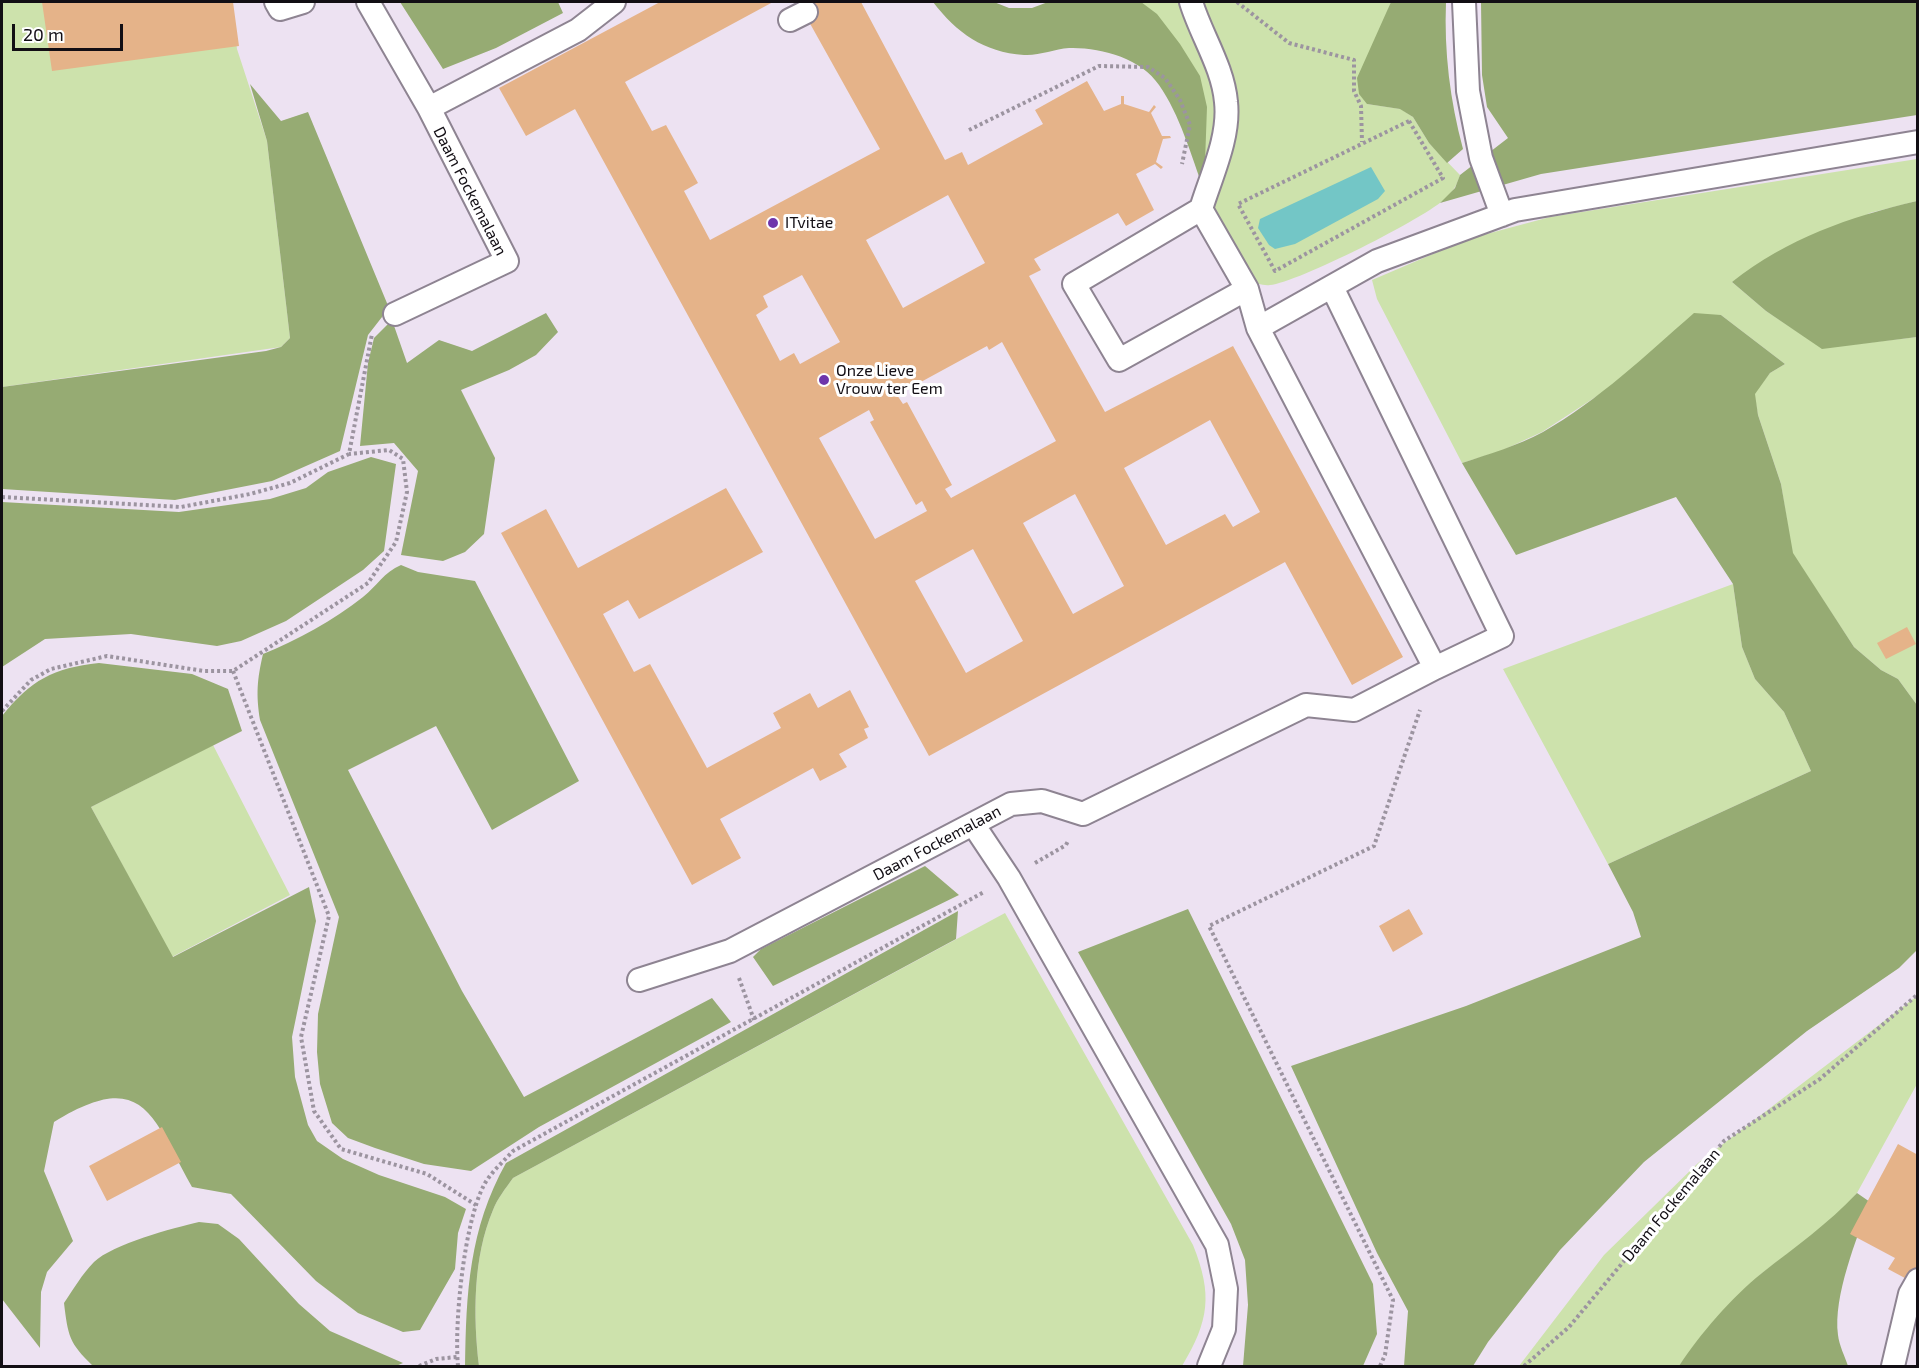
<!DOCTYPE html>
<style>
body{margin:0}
#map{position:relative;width:1919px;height:1368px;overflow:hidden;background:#ede2f2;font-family:"Exo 2",sans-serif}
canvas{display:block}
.frame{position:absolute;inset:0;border:3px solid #120e14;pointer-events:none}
.scale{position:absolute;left:12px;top:24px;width:111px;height:27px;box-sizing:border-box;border:3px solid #120e14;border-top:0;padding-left:8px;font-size:18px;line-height:21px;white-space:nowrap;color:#120e14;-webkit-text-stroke:4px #fff;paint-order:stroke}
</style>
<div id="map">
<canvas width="1919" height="1368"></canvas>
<div class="frame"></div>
<div class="scale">20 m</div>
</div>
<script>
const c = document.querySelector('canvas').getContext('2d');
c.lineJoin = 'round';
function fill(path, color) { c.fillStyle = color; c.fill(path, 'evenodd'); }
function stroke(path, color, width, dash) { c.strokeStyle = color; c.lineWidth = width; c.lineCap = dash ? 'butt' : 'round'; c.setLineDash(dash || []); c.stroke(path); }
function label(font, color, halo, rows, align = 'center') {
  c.font = font + ' "Exo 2",sans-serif'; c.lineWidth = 6; c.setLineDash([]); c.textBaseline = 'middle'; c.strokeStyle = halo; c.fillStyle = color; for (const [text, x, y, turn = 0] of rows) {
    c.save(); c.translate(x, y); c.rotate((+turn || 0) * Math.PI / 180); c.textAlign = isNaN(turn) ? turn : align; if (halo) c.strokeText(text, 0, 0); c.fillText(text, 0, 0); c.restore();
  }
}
fill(new Path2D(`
 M2,2H231L237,49L267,141L290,338L281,347L2,387Z
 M1141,2H1391L1384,21L1367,104L1401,109L1413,117L1429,143L1460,175C1457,184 1454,191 1446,198C1427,217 1297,283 1270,285C1264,286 1255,283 1248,281L1204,190Z
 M1917,159V201L1870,213L1732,282L1766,311L1822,348L1917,337V705L1898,679L1881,670L1854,647L1792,553L1781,484L1758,415L1754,393L1770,373L1785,364L1721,315L1542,432L1501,451L1462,463L1377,299L1372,280L1468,239L1550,217Z
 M1733,584L1742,647L1755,679L1784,712L1811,771L1608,864L1503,669Z
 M213,745L290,895L172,957L91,807Z
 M1005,913L1193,1245C1213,1295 1209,1321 1182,1366H479C473,1316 473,1257 493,1210C497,1199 506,1188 513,1178Z
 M1917,996V1084L1857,1193L1833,1220L1761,1274L1718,1317L1679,1366H1519L1604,1255L1698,1163Z`), '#cde2ac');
fill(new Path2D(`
 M400,2H558L563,13L496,48L443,69Z
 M933,2H994L1009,8H1032L1048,2H1141L1157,14L1180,44L1200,76L1207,107L1204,190C1191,155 1180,115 1159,85C1141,58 1100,47 1069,48C1054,49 1039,56 1024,55C983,52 957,33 933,2Z
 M1391,2H1446C1444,52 1450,100 1463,149L1447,163L1429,143L1413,117L1400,109L1367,104L1359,94L1357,78Z
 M1481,2H1917V115L1541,174L1440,203L1455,188L1460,175L1508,138L1487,107L1482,75Z
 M250,84L281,121L308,112L389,308L368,335L340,451L272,481L175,500L2,489V387L266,351L281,347L290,338L267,141Z
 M1917,201V337L1822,349L1766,311L1732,282C1788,238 1849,217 1917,201Z
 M546,313L558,332L536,355L509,370L461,390L495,458L484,534L465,552L443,561L401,555L418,471L394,443L360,446L368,363L374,338L392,320L407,363L439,340L472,351Z
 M1694,313L1721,315L1785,364L1770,373L1755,394L1758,415L1781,484L1793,553L1854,647L1881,670L1898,679L1917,705V950L1899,968L1807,1031L1644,1162L1560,1250L1488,1342L1473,1366H1404L1408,1311L1377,1253L1291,1066L1466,1006L1641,937L1633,912L1608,864L1811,771L1784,712L1755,679L1742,647L1733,584L1676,497L1516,555L1462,463C1489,454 1517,446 1543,432C1599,400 1646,355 1694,313Z
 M371,457L396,464L384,551L363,570L286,621L241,641L217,646L131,634L45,639L2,667V502L179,512L270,499L306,488L328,472Z
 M401,565L418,572L475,581L579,781L492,830L436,726L348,770L462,991L524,1097L712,998L731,1022L539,1127L471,1171L424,1164L375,1148L348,1138L332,1123L320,1084L317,1052L318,1014L339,917L260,720C256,694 257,680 263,654C296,641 334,620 363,597C377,586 384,572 401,565Z
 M99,663L192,674L228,689L242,731L91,807L173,957L309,887L316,921L292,1037L295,1077L308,1125L317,1141L343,1159L379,1175L445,1197L466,1209L458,1233L455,1269L420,1330L403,1332L358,1313L316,1281L231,1194L192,1187C152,1116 144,1067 54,1122L44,1171L73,1241L47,1272L41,1292L40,1348L2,1299V716C31,680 53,668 99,663Z
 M925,866L959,895L773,986L753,957L761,949Z
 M1188,909L1373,1284L1377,1334L1363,1366H1243L1248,1305L1245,1260L1231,1224L1078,952Z
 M958,911L956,939L513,1178C506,1188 497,1199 493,1210C473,1257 473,1316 479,1366H465C466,1293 469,1229 506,1163Z
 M1857,1193L1870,1202C1857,1238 1833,1296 1838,1335C1839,1345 1845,1357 1848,1366H1679C1701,1333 1731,1298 1762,1273C1795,1247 1828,1224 1857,1193Z
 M199,1222L218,1224L239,1239L299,1304L330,1331L403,1363L396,1366H93C69,1343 68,1336 64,1303C73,1290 82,1274 94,1262C113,1244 173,1228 199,1222Z`), '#96ab73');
fill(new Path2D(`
 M1371,167L1385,191L1378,199L1295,244L1275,249L1269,245L1258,228L1260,219Z`), '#73c6c6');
fill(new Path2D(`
 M42,2H233L239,46L52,71Z
 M660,2H773L625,82L652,131L666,125L698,183L684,191L710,240L880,149L798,2H861L945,160L962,152L968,165L1043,124L1035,110L1087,81L1104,111L1121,104V96H1124V104L1149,112L1154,105L1156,107L1151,113L1162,136H1170L1171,138L1163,139L1156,162L1163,167L1161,169L1155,164L1136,174L1154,210L1126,226L1118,213L1034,259L1041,270L1029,276L1105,412L1233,346L1403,657L1352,685L1285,562L929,756L575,109L526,136L499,88ZM948,195L985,263L903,308L866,240ZM802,275L840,342L800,364L794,353L780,361L756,315L768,307L763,296ZM1002,342L1056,441L951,498L945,489L952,485L907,402L903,404L897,395L987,346L989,350ZM869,410L874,420L870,422L916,505L922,501L927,511L875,539L819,438ZM1210,420L1260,512L1233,527L1225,514L1166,545L1124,468ZM1075,494L1124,586L1073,614L1023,523ZM973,549L1023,641L966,673L915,581Z
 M726,488L763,552L639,619L628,600L603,614L634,672L650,664L707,768L781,728L773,713L810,693L818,708L850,690L869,727L864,729L868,738L839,754L847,767L820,781L813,768L720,819L741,858L692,885L501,533L546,509L578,568Z
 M1907,627L1916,644L1886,659L1877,643Z
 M1409,909L1423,934L1393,952L1379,926Z
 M162,1127L181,1162L107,1201L89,1166Z
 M1898,1144L1918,1155V1285L1888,1269L1895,1258L1850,1234Z`), '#e5b389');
const lane = new Path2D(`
 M276,2L280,9L303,2
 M368,2L429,108L507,261L395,314
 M1191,2C1201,35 1223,67 1226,102C1230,137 1211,176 1201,209
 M1464,2L1468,91L1481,158L1502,215
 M790,20L806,12
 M429,108L578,30L614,2
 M1247,289L1119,360L1074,284L1201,209L1247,289L1258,328L1377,261L1515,210L1918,142
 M1258,328L1435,668L1502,636L1332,287
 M973,824L1009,878L1217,1245L1226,1289L1224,1329L1209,1366
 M639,980L730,951L1011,804L1042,801L1083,814L1306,705L1354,710L1435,668
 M1893,1366L1910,1294L1918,1280`);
stroke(lane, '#8e8492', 26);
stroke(new Path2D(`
 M1237,2L1289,43L1354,60V91L1361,106L1362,142
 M1409,121L1443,178L1275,271L1238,204Z
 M969,130L1099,66L1148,67L1165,78L1180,100L1190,125L1182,164
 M2,497L181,507L250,494L290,483L349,454L372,334
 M233,671L329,916L301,1037L314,1111L341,1149L427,1174L476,1205
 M2,711L31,680L51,669L107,656L204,671H233L368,583L396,542L407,492L403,459L389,450L349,454
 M1035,863L1066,845L1068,841
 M739,978L754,1020
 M419,1366L436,1359L457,1357
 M458,1366C454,1324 464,1223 484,1185C491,1172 503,1162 513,1151L984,892
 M1380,1366L1385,1355L1393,1300L1209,926L1374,846L1420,710
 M1524,1366L1569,1327L1724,1141L1820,1079L1918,994`), '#9c94a0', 4, [3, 3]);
stroke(lane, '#fff', 22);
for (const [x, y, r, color] of [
 [773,223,6,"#6e35ab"],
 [824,380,6,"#6e35ab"]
]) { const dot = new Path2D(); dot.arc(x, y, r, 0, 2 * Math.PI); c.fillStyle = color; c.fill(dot); stroke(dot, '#fff', 2); }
label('16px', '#120e14', '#fff', [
 ["Daam Fockemalaan",470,191,63],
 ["Daam Fockemalaan",937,843,-28],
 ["Daam Fockemalaan",1671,1205,-50]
]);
label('16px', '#120e14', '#fff', [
 ["ITvitae",785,223],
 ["Onze Lieve",836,371],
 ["Vrouw ter Eem",836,389]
], 'left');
</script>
